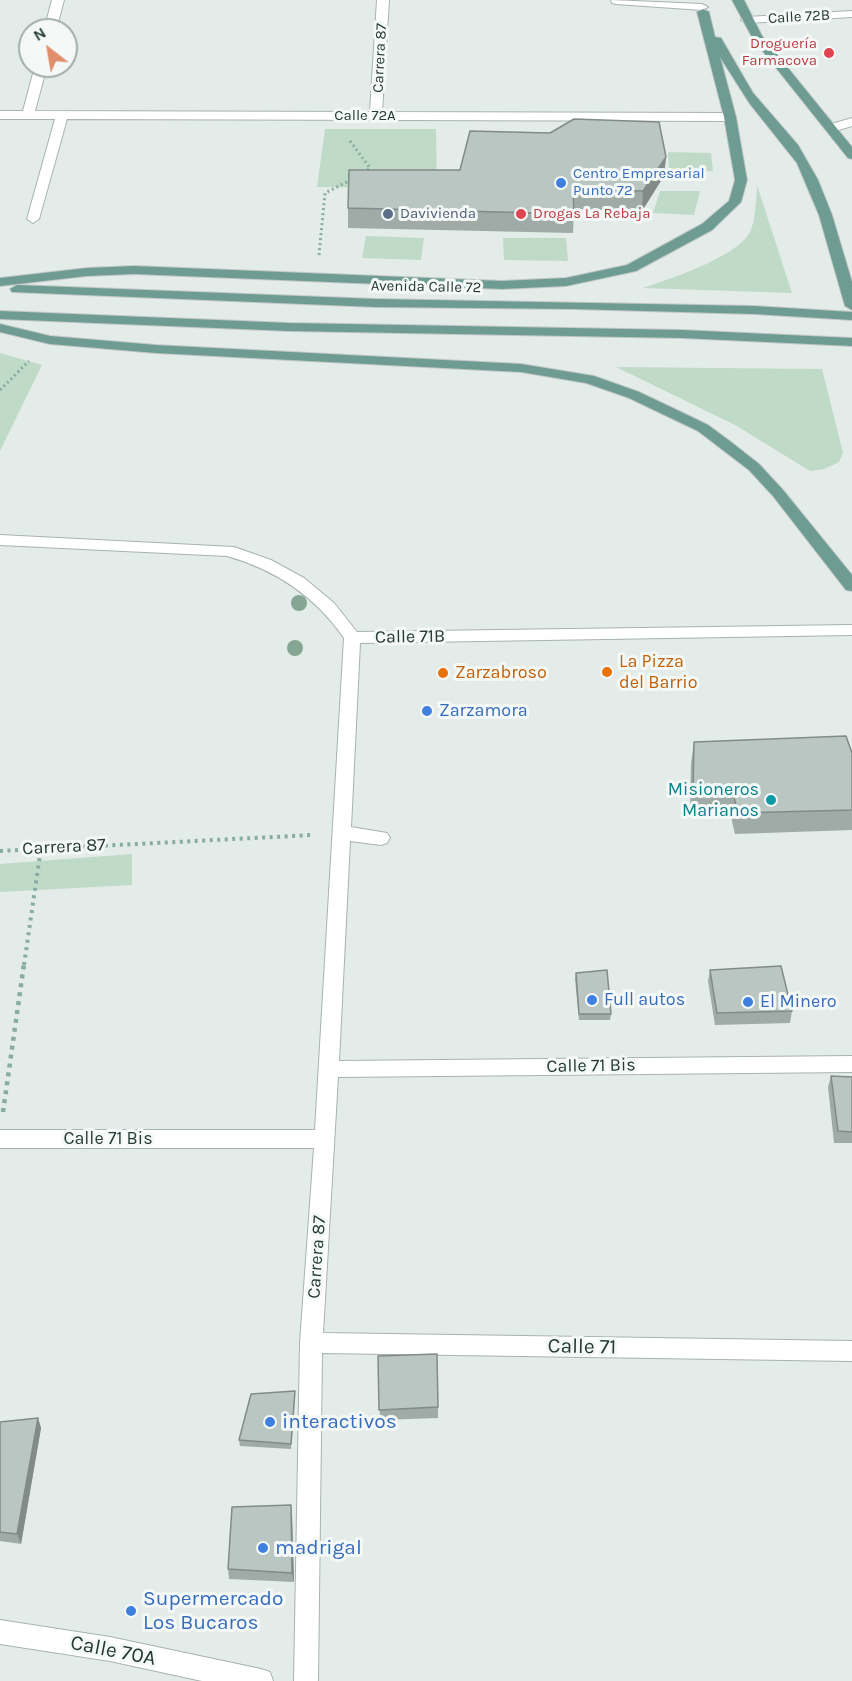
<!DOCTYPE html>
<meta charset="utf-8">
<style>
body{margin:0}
#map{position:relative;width:852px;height:1681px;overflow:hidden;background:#e4ece9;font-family:Karla,sans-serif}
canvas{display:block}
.north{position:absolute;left:18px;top:18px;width:60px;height:60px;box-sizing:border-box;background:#f4f9f7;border:2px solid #a2adaa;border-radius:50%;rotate:329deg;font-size:16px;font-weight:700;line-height:24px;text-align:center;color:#263b36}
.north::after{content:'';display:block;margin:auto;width:21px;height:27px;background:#e18e6d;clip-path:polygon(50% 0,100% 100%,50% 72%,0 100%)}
</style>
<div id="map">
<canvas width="852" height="1681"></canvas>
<div class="north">N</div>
</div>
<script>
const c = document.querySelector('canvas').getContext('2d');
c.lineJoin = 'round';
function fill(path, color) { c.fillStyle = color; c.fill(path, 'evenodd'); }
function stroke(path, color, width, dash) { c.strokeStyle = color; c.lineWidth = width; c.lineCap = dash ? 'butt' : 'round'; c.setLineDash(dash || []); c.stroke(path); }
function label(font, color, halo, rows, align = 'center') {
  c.font = font + ' Karla,sans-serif'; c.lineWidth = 6; c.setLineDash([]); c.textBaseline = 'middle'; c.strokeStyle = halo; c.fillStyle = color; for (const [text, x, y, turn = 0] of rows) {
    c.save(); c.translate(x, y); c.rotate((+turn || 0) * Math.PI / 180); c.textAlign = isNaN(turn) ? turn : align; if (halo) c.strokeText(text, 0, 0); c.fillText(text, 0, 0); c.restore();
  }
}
fill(new Path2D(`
 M325,129H436L437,188L317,187Z
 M668,152L711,153L713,171L669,170Z
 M757,185L792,293L643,288C670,279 737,257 750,232C756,219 756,199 757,185Z
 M660,191H700L694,215L653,213Z
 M366,236L424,238L421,260L362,258Z
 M503,238H566L568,261L504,260Z
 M0,353L42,365L0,451Z
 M616,367L822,369L843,453L839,462L824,469L810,471L735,425Z
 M132,854V885L0,892V864Z`), '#c0dac8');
const minor = new Path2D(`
 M52,0H64L56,30H44Z
 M377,0H389L382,112L730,113L736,117L730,121L67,119L39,219L33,223L27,219L55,119H0V111H23L35,66H47L35,111L370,112Z
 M611,0L702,4L708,7L702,10L616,4L612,3Z
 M852,11V17L747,23L741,20L747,17Z
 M852,118V126L832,132L826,128L828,125Z
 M0,535L234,547L271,560L304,578L334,603L357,632L852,625V635L360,643L351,827L387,833L390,838L387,843L381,845L350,841L339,1061L852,1056V1072L338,1077L323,1333L852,1341V1361L322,1353L318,1681H294L300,1343L314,1148H0V1130H315L344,638C315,596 276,570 227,556L0,545Z
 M0,1620L110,1637L261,1669L270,1672L273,1681H202L110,1661L0,1644Z`);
const major = new Path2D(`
 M732,0H744L762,36L852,147V159L848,158L753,39Z
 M703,9L709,12L715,37L721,38L753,93L798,145L818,180L832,215L852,282V310L845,306L819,215L797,163L750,104L720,57L736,117L747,180L741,202L712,230L636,271L566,286L502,289L134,274L87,276L0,286V278L87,268L134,266L502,281L566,278L627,265L702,224L729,201L735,180L724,117L697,12Z
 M17,285L376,299L754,306L852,312V320L754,314L573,309L376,307L12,292L10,289Z
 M0,311L289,323L682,330L852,338V346L682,338L289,331L0,319Z
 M0,324L50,336L156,345L521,364L594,376L639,392L679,411L708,425L731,442L759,464L783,490L852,575V591L846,590L773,496L749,470L698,431L629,398L586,383L521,372L156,353L50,344L0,332Z`);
stroke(minor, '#a7b3b0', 2);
stroke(major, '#c2c8c7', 2);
stroke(new Path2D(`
 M350,141L370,168L365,172
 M319,255L325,193L353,179
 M0,390L29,361`), '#88aba2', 3, [2, 3]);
stroke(new Path2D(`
 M0,851L312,835
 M24,965L41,848`), '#88aba2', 4, [3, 4.5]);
stroke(new Path2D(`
 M3,1112L24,964`), '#88aba2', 4.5, [4, 5]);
fill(minor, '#fff');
fill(major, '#6e9c92');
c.fillStyle = '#84a693';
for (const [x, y] of [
 [299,603],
 [295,648]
]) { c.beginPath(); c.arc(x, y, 8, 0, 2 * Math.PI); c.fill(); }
fill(new Path2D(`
 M666,157L664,176L642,211L574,209L573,233L348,228V208L460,170Z
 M694,742L852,753V830L735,834L730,813L690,812L691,763Z
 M710,970L792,1011L790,1023L715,1025L708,981Z
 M576,973L611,1014L610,1020H579L575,979Z
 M831,1076L852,1077V1143H834L828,1087Z
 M378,1356L438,1407V1418L380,1420Z
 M295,1391V1396L291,1449L240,1446L239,1440Z
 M38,1418L41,1428L21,1544L0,1541V1422Z
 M292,1515L294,1582L229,1579L228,1569Z`), '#a0aaa7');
fill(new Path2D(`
 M666,157L664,176L642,211L643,191Z
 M38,1418L41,1428L21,1544L17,1534Z
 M291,1505L292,1515L294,1582L292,1573Z`), '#828b88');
const building = new Path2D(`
 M574,119L659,122L666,157L643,191L573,189L574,214L348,208L349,170H460L470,131L550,133Z
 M846,736L852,753V810L738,813L733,793L693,791L694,742Z
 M781,966L792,1011L717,1013L710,970Z
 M607,970L611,1014H579L576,973Z
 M831,1076L852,1077V1132L838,1131Z
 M437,1354L438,1407L379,1410L378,1356Z
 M295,1391L291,1444L239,1440L251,1394Z
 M38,1418L17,1534L0,1532V1422Z
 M291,1505L292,1573L228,1569L232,1507Z`);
fill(building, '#bac6c2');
stroke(building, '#828b88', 1.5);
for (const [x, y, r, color] of [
 [829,53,6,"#e0444e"],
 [561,183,6,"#3f7fe0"],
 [388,214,6,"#5c6f8a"],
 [521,214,6,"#e0444e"],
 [607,672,6,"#e8710a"],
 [443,673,6,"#e8710a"],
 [427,711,6,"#3f7fe0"],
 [771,800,6,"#0f9aa8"],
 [592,1000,6,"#3f7fe0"],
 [748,1002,6,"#3f7fe0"],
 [270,1422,6,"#3f7fe0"],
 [263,1548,6,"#3f7fe0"],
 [131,1611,6,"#3f7fe0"]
]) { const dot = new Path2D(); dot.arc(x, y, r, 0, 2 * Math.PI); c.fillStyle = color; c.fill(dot); stroke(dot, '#f4f9f7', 2); }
label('15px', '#263b36', '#f4f9f7', [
 ["Calle 72B",799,17,-3],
 ["Carrera 87",380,58,-87],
 ["Calle 72A",365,116],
 ["Avenida Calle 72",426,287,1]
]);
label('15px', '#be3a42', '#f4f9f7', [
 ["Droguería",817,44],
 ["Farmacova",817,61],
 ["Drogas La Rebaja",533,214,"left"]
], 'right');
label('15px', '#366cbe', '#f4f9f7', [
 ["Centro Empresarial",573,174],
 ["Punto 72",573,191]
], 'left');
label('15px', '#4e5e75', '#f4f9f7', [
 ["Davivienda",400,214]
], 'left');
label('18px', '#263b36', '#f4f9f7', [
 ["Calle 71B",410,637,-1],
 ["Carrera 87",64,847,-3],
 ["Calle 71 Bis",591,1066,-1],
 ["Calle 71 Bis",108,1139],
 ["Carrera 87",317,1257,-86]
]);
label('18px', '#c56008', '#f4f9f7', [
 ["La Pizza",619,662],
 ["del Barrio",619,683],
 ["Zarzabroso",455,673]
], 'left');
label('18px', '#366cbe', '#f4f9f7', [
 ["Zarzamora",439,711],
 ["Full autos",604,1000],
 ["El Minero",760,1002]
], 'left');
label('18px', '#0d838f', '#f4f9f7', [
 ["Misioneros",759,790],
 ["Marianos",759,811]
], 'right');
label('21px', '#263b36', '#f4f9f7', [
 ["Calle 71",582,1347,1],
 ["Calle 70A",113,1651,11]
]);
label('21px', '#366cbe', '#f4f9f7', [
 ["interactivos",282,1422],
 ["madrigal",275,1548],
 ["Supermercado",143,1599],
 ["Los Bucaros",143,1623]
], 'left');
</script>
